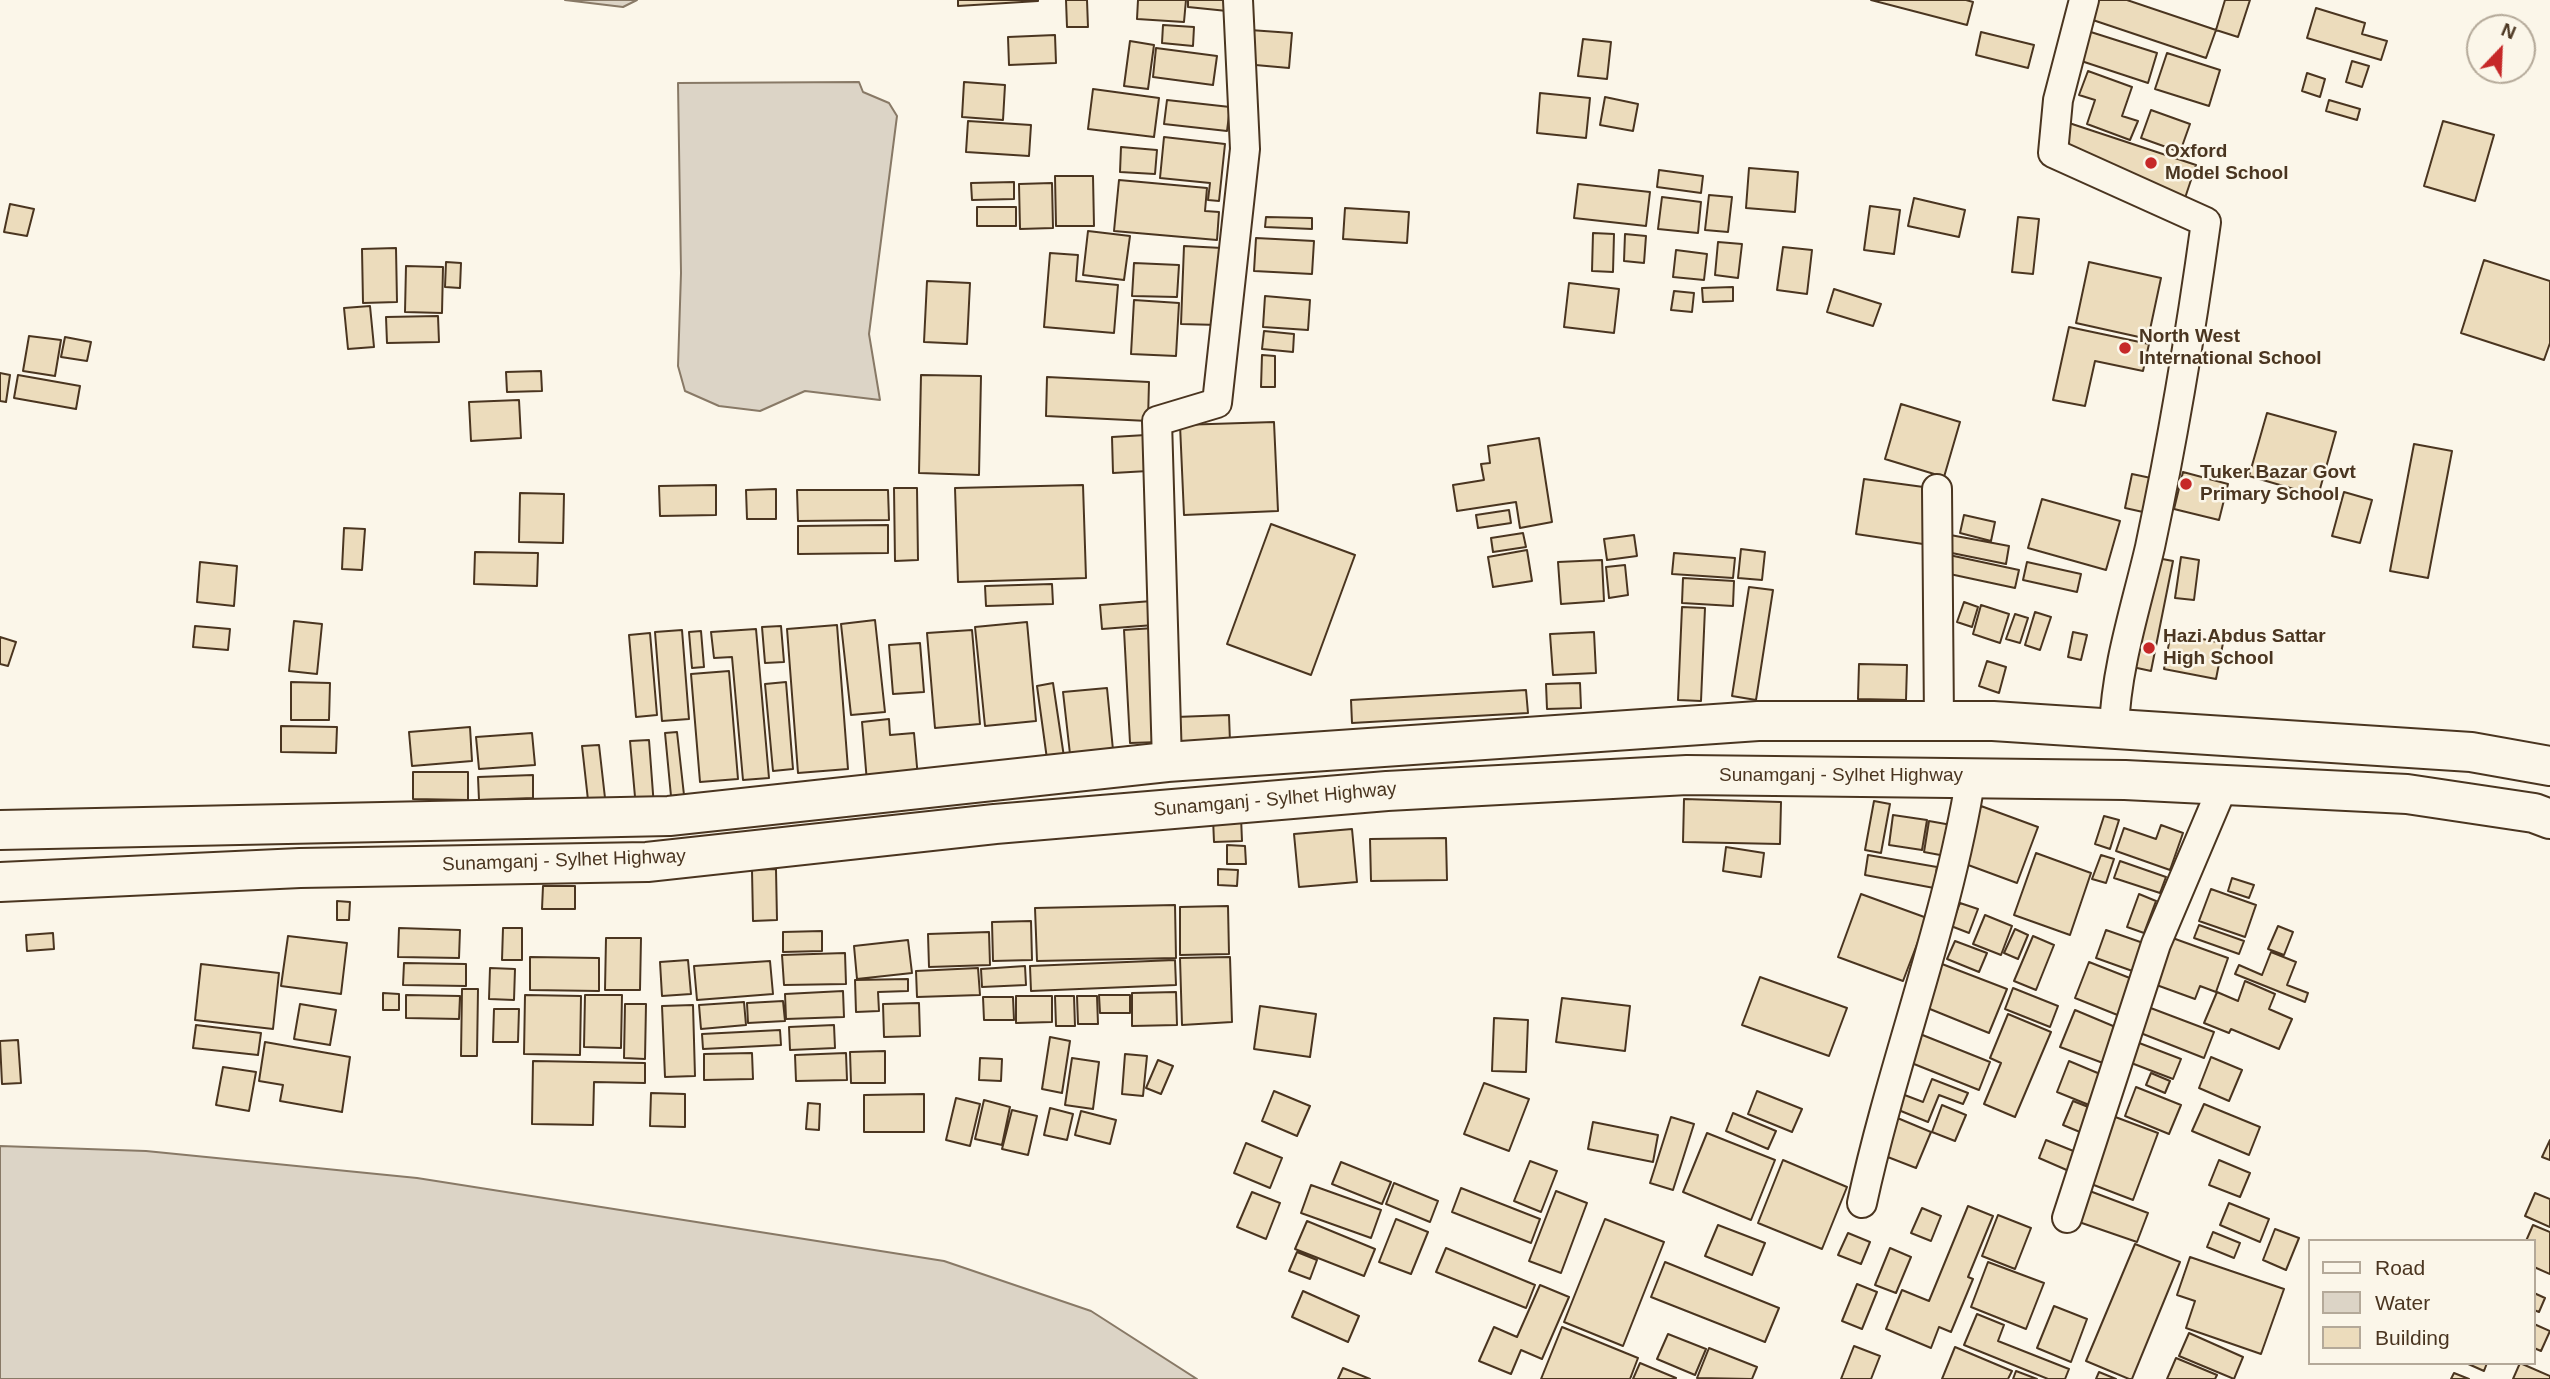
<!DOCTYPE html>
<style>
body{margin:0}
#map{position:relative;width:2550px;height:1379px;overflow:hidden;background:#fbf6e9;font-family:Arial,sans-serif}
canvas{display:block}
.legend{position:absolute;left:2308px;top:1239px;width:228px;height:126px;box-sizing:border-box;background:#fbf6e9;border:2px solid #b4a999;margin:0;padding:9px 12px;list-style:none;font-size:21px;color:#4a3520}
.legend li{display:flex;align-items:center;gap:14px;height:35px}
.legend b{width:35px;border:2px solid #b4a999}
.north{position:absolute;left:2466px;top:14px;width:70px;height:70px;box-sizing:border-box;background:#fbf6e9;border:2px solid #b4a999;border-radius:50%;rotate:23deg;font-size:19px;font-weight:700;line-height:28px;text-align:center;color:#4a3520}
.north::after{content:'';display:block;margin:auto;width:24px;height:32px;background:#c62828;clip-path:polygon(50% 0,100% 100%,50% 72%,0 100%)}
</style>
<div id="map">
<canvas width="2550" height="1379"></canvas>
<ul class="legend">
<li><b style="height:9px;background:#fbf6e9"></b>Road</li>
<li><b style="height:19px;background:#dcd4c6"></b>Water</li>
<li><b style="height:19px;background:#ecdcbc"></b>Building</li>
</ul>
<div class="north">N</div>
</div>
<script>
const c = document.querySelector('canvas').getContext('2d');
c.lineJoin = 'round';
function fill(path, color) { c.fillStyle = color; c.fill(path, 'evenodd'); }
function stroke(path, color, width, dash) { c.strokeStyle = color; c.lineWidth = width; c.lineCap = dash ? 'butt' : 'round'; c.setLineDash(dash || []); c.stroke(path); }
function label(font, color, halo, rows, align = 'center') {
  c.font = font + ' Arial,sans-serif'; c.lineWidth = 5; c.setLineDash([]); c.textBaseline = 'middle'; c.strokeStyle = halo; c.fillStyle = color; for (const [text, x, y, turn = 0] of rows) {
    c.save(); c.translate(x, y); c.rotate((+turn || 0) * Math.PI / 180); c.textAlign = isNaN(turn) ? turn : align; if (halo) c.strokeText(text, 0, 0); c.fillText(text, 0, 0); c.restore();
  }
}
const water = new Path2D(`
 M565,0H637L623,7Z
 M859,82L863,92L889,103L897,116L869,334L880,400L805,391L760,411L719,406L685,391L678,366L681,273L678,83Z
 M0,1146L146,1151L417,1178L944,1261L1091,1311L1197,1379H0Z`);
fill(water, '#dcd4c6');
stroke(water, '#887966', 2);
const building = new Path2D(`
 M958,0H1038V1L958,6Z
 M1066,0H1087L1088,27H1067Z
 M1138,0H1186L1184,22L1137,19Z
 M1188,0H1227V11L1188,7Z
 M1871,0H1966L1973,2L1967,25Z
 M2072,0H2127L2216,30L2206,58L2069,12Z
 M2225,0H2250L2238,37L2216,30Z
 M2316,8L2365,23L2362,34L2387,41L2381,60L2307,38Z
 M1163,25L1194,27L1193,46L1162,43Z
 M2075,27L2157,53L2148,83L2066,56Z
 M1236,29L1292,33L1289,68L1233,63Z
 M1981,32L2034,45L2028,68L1976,55Z
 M1055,35L1056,63L1009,65L1008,37Z
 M1583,39L1611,42L1607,79L1578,76Z
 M1130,41L1154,45L1148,89L1124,86Z
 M1156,48L1217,56L1213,85L1153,77Z
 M2167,53L2220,70L2209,106L2155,89Z
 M2352,61L2369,66L2362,87L2346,82Z
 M2088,71L2132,87L2122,116L2138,121L2130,140L2087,124L2095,100L2079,95Z
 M2307,73L2325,79L2320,97L2302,91Z
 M964,82L1005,85L1003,120L962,117Z
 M1093,89L1159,98L1154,137L1088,129Z
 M1540,93L1590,98L1586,138L1537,133Z
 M1605,97L1638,104L1633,131L1600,125Z
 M1167,100L1230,107L1227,131L1164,124Z
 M2329,100L2360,109L2357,120L2326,111Z
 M2151,110L2190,124L2180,152L2141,138Z
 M2054,118L2196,165L2183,204L2041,157Z
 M968,121L1031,125L1029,156L966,152Z
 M2443,121L2494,135L2475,201L2424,186Z
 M1164,137L1225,144L1219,201L1208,200L1210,183L1160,178Z
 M1121,147L1157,150L1155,174L1120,172Z
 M1749,168L1798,172L1795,212L1746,208Z
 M1659,170L1703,176L1701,193L1657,187Z
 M1055,176H1093L1094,226H1056Z
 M1119,180L1207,188L1205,211L1219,212L1217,240L1114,231Z
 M1014,182V199L972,200L971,183Z
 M1052,183L1053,228L1020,229L1019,184Z
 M1578,184L1650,192L1646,226L1574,218Z
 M1709,195L1732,197L1728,232L1705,230Z
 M1662,197L1701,202L1698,233L1658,229Z
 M1914,198L1965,210L1959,237L1908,226Z
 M10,204L34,209L27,236L4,232Z
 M1870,206L1900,210L1894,254L1864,250Z
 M977,207H1016V226H977Z
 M1345,208L1409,212L1407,243L1343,239Z
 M1266,217L1312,218V229L1265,227Z
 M2018,217L2039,219L2033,274L2012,272Z
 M1088,231L1130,236L1124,280L1083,275Z
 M1593,233L1614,234L1613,272L1592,271Z
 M1625,234L1646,236L1644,263L1624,261Z
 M1256,238L1314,241L1312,274L1254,271Z
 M1718,242L1742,244L1738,278L1715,275Z
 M1184,246L1222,248L1219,325L1181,324Z
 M1783,247L1812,250L1807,294L1777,290Z
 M396,248L397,302L363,303L362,249Z
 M1676,250L1707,254L1704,280L1673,277Z
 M1050,253L1078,255L1076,281L1118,285L1114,333L1044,327Z
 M2484,260L2550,281V343L2544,360L2461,333Z
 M446,262L461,263L460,288L445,287Z
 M2089,262L2161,278L2148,339L2076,323Z
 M1134,263L1179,265L1177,297L1132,296Z
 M406,266L443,267L442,313L405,312Z
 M927,281L970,283L967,344L924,342Z
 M1569,283L1619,289L1614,333L1564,327Z
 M1733,287V301L1703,302L1702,288Z
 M1834,289L1881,304L1873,326L1827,312Z
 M1674,291L1694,293L1692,312L1671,310Z
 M1265,296L1310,300L1308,330L1263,327Z
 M1134,300L1179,303L1176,356L1131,354Z
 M370,306L374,347L348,349L344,308Z
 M438,316L439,342L387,343L386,317Z
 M2069,327L2149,344L2143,371L2095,361L2085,406L2053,400Z
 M1264,331L1294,334L1293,352L1262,349Z
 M29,336L61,340L55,376L23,371Z
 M65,337L91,342L87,361L61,357Z
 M1262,355L1275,356V387H1261Z
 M541,371L542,391L507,392L506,372Z
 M0,373L10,375L6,402L0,401Z
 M18,375L80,386L76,409L14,398Z
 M921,375L981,376L979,475L919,473Z
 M1047,377L1149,382L1148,421L1046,416Z
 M519,400L521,438L471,441L469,402Z
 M1901,404L1960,422L1944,477L1885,459Z
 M2267,413L2336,432L2318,496L2249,476Z
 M1274,422L1278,511L1184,515L1180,425Z
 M1146,435L1148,471L1113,473L1112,437Z
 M1539,438L1552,522L1520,528L1516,502L1457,511L1453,485L1484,480L1481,464L1490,463L1488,446Z
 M2414,444L2452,451L2428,578L2390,571Z
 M2183,472L2228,484L2219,520L2174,509Z
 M2132,474L2151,478L2143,512L2125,508Z
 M1864,479L1931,488L1923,544L1856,534Z
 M716,485V515L660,516L659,486Z
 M1083,485L1086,578L958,582L955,488Z
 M894,488H917L918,560L895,561Z
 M776,489V519H747L746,490Z
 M797,490H888L889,520L798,521Z
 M2344,492L2372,500L2360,543L2332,536Z
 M520,493L564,494L563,543L519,542Z
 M2042,499L2120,521L2106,570L2028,548Z
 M1509,510L1511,523L1478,528L1476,515Z
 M1964,515L1995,522L1991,541L1960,533Z
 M1271,524L1355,555L1311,675L1227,644Z
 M888,525V553L798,554V526Z
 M344,528L365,529L362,570L342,569Z
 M1523,533L1526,547L1493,552L1491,538Z
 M1945,534L2009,546L2006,564L1942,551Z
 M1634,535L1637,556L1607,560L1604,539Z
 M1741,549L1765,552L1762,580L1738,578Z
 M1527,550L1532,581L1493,587L1488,557Z
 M475,552L538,553L537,586L474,584Z
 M1674,553L1735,558L1733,578L1672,574Z
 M2136,554L2173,561L2151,671L2114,663Z
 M1949,555L2019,570L2015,588L1945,573Z
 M2181,557L2199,560L2194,600L2175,598Z
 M1602,560L1604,601L1561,604L1558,562Z
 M200,562L237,566L234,606L197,602Z
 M2027,562L2081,574L2077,592L2023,580Z
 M1625,565L1628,595L1609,598L1606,567Z
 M1683,578L1734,581L1733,606L1682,603Z
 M1052,584L1053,604L986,606L985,586Z
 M1749,587L1773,590L1756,700L1732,696Z
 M1152,601L1154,625L1102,629L1100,605Z
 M1964,602L1978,607L1972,627L1957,622Z
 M1981,605L2009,614L2000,643L1973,634Z
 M1682,607L1705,608L1701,701L1678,700Z
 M2035,612L2051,617L2040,650L2025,645Z
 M2015,614L2028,618L2020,643L2006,639Z
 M875,620L885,712L851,715L841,624Z
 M294,621L322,624L317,674L289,671Z
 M1027,622L1036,721L985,726L975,627Z
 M837,625L848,769L798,773L787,629Z
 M195,626L230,629L228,650L193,647Z
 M781,626L784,662L765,663L762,627Z
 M1154,628L1160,742L1130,743L1124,630Z
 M756,629L769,778L743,780L732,657L714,658L711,632Z
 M682,630L689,719L662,721L655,632Z
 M972,630L980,724L935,728L927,633Z
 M701,631L704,667L692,668L689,632Z
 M1594,632L1596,673L1553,675L1550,634Z
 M2073,632L2087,635L2081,660L2068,657Z
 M650,633L657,715L636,717L629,635Z
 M2171,633L2223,643L2216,679L2164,669Z
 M0,637L16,642L8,666L0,664Z
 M920,643L924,692L893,694L889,645Z
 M1987,661L2006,667L1999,693L1979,686Z
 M1859,664L1907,665L1906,700L1858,699Z
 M729,671L738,779L700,782L691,674Z
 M291,682L330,683L329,720H291Z
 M786,682L793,769L773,771L765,684Z
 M1053,683L1064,757L1047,759L1037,686Z
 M1580,683L1581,708L1547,709L1546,684Z
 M1107,688L1113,750L1070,754L1063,692Z
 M1526,690L1528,713L1352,723L1351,700Z
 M1229,715L1230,742L1177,744L1176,717Z
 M889,719L890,735L914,733L918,778L867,782L862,722Z
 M281,726L337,727L336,753L281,752Z
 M470,727L472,761L412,766L409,732Z
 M677,732L684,795L671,796L665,733Z
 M532,733L535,765L479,769L476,737Z
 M649,740L654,807L636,808L630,741Z
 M599,745L605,798L588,800L582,746Z
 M413,772H468V800L413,799Z
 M533,775V798L479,800L478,777Z
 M1684,799L1781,802L1780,844L1683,842Z
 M1874,801L1890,804L1881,853L1865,850Z
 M1981,806L2038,827L2017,883L1960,862Z
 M1893,815L1927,820L1922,850L1889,845Z
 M2104,816L2119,820L2110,849L2095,844Z
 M1241,817L1242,841L1214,842L1213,818Z
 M1929,821L1957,826L1951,857L1924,852Z
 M2161,825L2183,833L2170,870L2116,851L2124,828L2156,839Z
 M1352,829L1357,882L1299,887L1294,834Z
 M1446,838L1447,880L1371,881L1370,839Z
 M1227,845L1245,846L1246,864H1227Z
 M1726,847L1764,853L1761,877L1723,871Z
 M2036,853L2091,873L2070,935L2014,915Z
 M1868,855L1937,867L1934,888L1865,875Z
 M2101,855L2114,859L2106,883L2092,879Z
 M2120,861L2166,877L2160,893L2114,878Z
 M776,869L777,920L753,921L752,870Z
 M1218,869L1238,870L1237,886L1218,885Z
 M2232,878L2254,885L2249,898L2228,891Z
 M543,886H575V909H542Z
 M2211,889L2256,905L2245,937L2199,921Z
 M1861,894L1927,918L1903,981L1838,957Z
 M2139,894L2156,901L2144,933L2127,927Z
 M337,901L350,902L349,920H337Z
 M1960,903L1978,909L1969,933L1951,926Z
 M1175,905L1176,958L1037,961L1035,908Z
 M1228,906L1229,954L1180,955V907Z
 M1985,915L2012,926L2001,955L1973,944Z
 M1031,921L1032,960L993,961L992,922Z
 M2199,925L2244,941L2239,954L2194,938Z
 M2278,926L2293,932L2284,955L2268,949Z
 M399,928L460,930L459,958L398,957Z
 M503,928H522V960H502Z
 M2015,929L2028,935L2018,959L2004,953Z
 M2106,930L2149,945L2138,973L2096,958Z
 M822,931V951L783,952V932Z
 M989,932L990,965L929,967L928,934Z
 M53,933L54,949L27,951L26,935Z
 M288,936L347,943L341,994L281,986Z
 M2033,936L2054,945L2036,990L2014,981Z
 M2167,936L2228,958L2216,992L2200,986L2195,999L2151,983Z
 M606,938H641L640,990H605Z
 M908,940L912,973L857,979L854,946Z
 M1955,941L1987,953L1979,972L1947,959Z
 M2271,952L2296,962L2287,985L2308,993L2305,1002L2235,974L2239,965L2262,975Z
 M845,953L846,984L784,985L782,955Z
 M530,957L599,958V991L530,990Z
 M1230,957L1232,1022L1182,1025L1180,958Z
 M688,960L691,994L662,996L660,962Z
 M1175,960L1176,985L1031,991L1030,966Z
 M770,961L773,994L697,1000L694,966Z
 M2089,962L2140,982L2125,1018L2075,998Z
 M404,963L466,964V986L403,985Z
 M201,964L279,973L273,1029L195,1020Z
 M1942,964L2007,989L1989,1033L1925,1007Z
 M1025,966L1026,985L982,987L981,969Z
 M490,968L515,969L514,1000L489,999Z
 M978,968L980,995L917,997L916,971Z
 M1760,977L1847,1008L1829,1056L1742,1025Z
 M908,979V991L878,992L879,1011L856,1012L855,980Z
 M2245,981L2275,994L2269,1009L2292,1019L2279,1049L2231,1029L2229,1033L2204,1023L2217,992L2238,1001Z
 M2013,988L2058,1006L2050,1027L2005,1009Z
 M462,989H478L477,1056H461Z
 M843,991L844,1017L786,1019L785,994Z
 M1176,992L1177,1025L1132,1026V993Z
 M383,993L399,994V1010H383Z
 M406,995L460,996L459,1019L406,1018Z
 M525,995L581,996L580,1055L524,1054Z
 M585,995H622L621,1048L584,1047Z
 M1099,995H1130V1013H1100Z
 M1016,996H1052V1022L1016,1023Z
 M1055,996H1074L1075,1026H1056Z
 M1077,996H1097L1098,1024H1078Z
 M983,997H1013L1014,1020H984Z
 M1562,998L1630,1006L1625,1051L1556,1042Z
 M783,1001L785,1021L748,1023L747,1003Z
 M744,1002L746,1025L701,1029L699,1005Z
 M919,1003L920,1036L884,1037L883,1004Z
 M300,1004L336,1010L330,1045L294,1039Z
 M625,1004H646L645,1059L624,1058Z
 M693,1005L695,1076L665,1077L662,1006Z
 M1260,1006L1316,1014L1310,1057L1254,1049Z
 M2148,1007L2214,1032L2204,1058L2138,1032Z
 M494,1009H519L518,1042H493Z
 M2075,1010L2125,1031L2111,1066L2060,1047Z
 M2008,1014L2051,1032L2015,1117L1984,1104L2001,1063L1990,1058Z
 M1494,1018L1528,1020L1526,1072L1492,1071Z
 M196,1025L261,1033L258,1055L193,1048Z
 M834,1025L835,1048L790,1050L789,1027Z
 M780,1030L781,1045L703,1049L702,1034Z
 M1920,1034L1990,1062L1979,1090L1909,1062Z
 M1050,1037L1070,1041L1062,1093L1042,1089Z
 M18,1040L21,1083L2,1084L0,1041Z
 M2134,1041L2181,1059L2173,1079L2126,1061Z
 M265,1042L350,1057L342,1112L280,1101L283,1085L259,1081Z
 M885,1051V1083H851L850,1052Z
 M752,1053L753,1079L704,1080V1054Z
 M846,1053L847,1080L796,1081L795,1055Z
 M1125,1054L1147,1056L1143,1096L1122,1094Z
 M2211,1057L2242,1070L2229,1101L2199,1088Z
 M980,1058L1002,1059L1001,1081L979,1080Z
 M1072,1058L1099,1062L1093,1109L1065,1105Z
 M1158,1060L1173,1066L1161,1094L1146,1088Z
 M533,1061L645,1063V1083L594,1082L593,1125L532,1124Z
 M2069,1061L2112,1079L2099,1109L2057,1092Z
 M223,1067L256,1072L249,1111L216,1105Z
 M2151,1073L2170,1081L2165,1093L2146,1085Z
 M1932,1079L1968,1093L1963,1104L1939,1095L1928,1122L1896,1109L1902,1094L1923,1102Z
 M1484,1083L1529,1099L1509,1151L1464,1134Z
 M2136,1087L2181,1105L2169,1134L2125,1116Z
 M1274,1091L1310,1106L1297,1136L1262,1121Z
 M1757,1091L1802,1109L1792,1132L1748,1114Z
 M651,1093L685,1094V1127L650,1126Z
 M924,1094V1132H864V1095Z
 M956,1098L980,1104L970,1146L946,1140Z
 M984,1100L1010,1107L1002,1145L975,1139Z
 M2073,1101L2101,1112L2092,1137L2063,1125Z
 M808,1103L820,1104L819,1130L806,1129Z
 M2204,1104L2260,1127L2249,1155L2192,1131Z
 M1942,1105L1966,1115L1955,1141L1932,1132Z
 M1050,1108L1073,1114L1067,1140L1044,1135Z
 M1012,1110L1037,1116L1028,1155L1002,1149Z
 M1081,1111L1116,1120L1110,1144L1075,1135Z
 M1733,1113L1776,1131L1768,1149L1726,1131Z
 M2110,1115L2158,1133L2133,1200L2086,1182Z
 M1671,1117L1694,1124L1673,1190L1650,1183Z
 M1895,1117L1931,1132L1916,1168L1880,1154Z
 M1593,1122L1658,1135L1653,1162L1588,1149Z
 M1707,1133L1775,1160L1751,1220L1683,1192Z
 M2046,1140L2076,1152L2069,1171L2039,1158Z
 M2550,1140V1160L2542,1157Z
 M1246,1143L1282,1158L1270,1188L1234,1173Z
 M1783,1160L1847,1187L1822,1249L1758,1223Z
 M2219,1160L2250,1173L2240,1197L2209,1185Z
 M1530,1161L1557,1171L1541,1212L1514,1201Z
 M1341,1162L1391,1182L1382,1204L1332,1184Z
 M1394,1183L1438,1201L1430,1222L1386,1204Z
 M1311,1185L1381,1210L1371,1238L1301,1213Z
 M1461,1188L1540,1219L1531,1243L1452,1212Z
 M2087,1190L2148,1213L2137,1242L2076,1221Z
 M1556,1191L1587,1203L1561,1273L1529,1261Z
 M1252,1192L1280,1203L1266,1239L1237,1227Z
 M2535,1193L2550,1199V1227L2525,1216Z
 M2229,1203L2269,1219L2260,1242L2220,1225Z
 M1968,1206L1993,1216L1968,1277L1973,1279L1951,1332L1939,1327L1931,1348L1886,1329L1902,1290L1929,1301Z
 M1922,1208L1941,1216L1931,1241L1911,1233Z
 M1998,1215L2031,1228L2015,1269L1982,1256Z
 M1396,1219L1428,1232L1411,1274L1379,1262Z
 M1605,1219L1664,1242L1623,1346L1564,1322Z
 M1307,1221L1375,1249L1364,1276L1295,1249Z
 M1718,1225L1765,1243L1752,1275L1705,1256Z
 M2533,1225L2550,1232V1274L2534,1267V1241H2526Z
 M2275,1229L2299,1238L2286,1270L2263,1260Z
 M2213,1232L2240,1243L2234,1258L2207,1247Z
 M1848,1233L1870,1242L1861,1264L1838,1255Z
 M2135,1244L2180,1262L2132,1379H2129L2086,1361Z
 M1446,1248L1535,1285L1526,1308L1436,1272Z
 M1890,1248L1911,1257L1896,1293L1875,1285Z
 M1297,1252L1317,1260L1310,1279L1289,1271Z
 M2190,1257L2284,1289L2261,1354L2186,1328L2195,1301L2177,1295Z
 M1665,1262L1779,1308L1765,1342L1651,1297Z
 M1988,1262L2044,1283L2026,1329L1971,1307Z
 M1857,1284L1877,1292L1862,1329L1842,1321Z
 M1540,1285L1569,1297L1542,1359L1521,1350L1511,1374L1479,1361L1494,1327L1517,1337Z
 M1303,1291L1359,1316L1348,1342L1292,1317Z
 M2534,1293L2545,1298L2539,1312L2534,1310Z
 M2054,1306L2087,1319L2071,1362L2037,1348Z
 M1977,1314L2004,1325L1998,1341L2069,1369L2065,1379H2048L1964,1345Z
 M2534,1324L2550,1331L2541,1351L2534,1348Z
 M1562,1327L1638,1358L1630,1379H1541Z
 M2189,1333L2243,1357L2234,1379L2179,1356Z
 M1668,1334L1706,1349L1695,1375L1657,1359Z
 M1854,1346L1880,1356L1871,1379H1841Z
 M1955,1347L2012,1371L2008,1379H1942Z
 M1709,1348L1757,1367L1752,1379L1697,1378Z
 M2176,1358L2217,1375L2215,1379H2167Z
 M1640,1363L1676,1378L1675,1379H1633Z
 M2466,1363H2487L2484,1371Z
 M2520,1363L2550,1376V1379H2513Z
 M1343,1368L1370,1379H1338Z
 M2016,1371L2037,1379H2013Z
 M2099,1372L2116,1379H2096Z
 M2454,1373L2469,1379H2451Z`);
fill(building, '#ecdcbc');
stroke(building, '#4a3520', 2);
const street = new Path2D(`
 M2084,0L2058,100L2053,153L2206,222C2191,331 2173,439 2150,547C2136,607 2116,667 2114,729
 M1937,489L1939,721
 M1167,762L1157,421L1217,403L1245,149L1238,0
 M1862,1203C1893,1060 1948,921 1971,776
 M2067,1218L2156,944L2223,786`);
const primary = new Path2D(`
 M0,830L669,816L1167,762L1758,721H1993L2471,752L2550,766
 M0,882L300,868L647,862L995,824L1387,791L1687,775L2125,780L2407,794L2534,813L2550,819`);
stroke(street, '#4a3520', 32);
stroke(primary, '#4a3520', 42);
stroke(street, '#fbf6e9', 28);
stroke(primary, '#fbf6e9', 38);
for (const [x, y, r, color] of [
 [2151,163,7,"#c62828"],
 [2125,348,7,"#c62828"],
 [2186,484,7,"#c62828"],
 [2149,648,7,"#c62828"]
]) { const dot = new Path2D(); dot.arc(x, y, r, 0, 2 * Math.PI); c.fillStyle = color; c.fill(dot); stroke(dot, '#fbf6e9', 2.5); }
label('bold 19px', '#4a3520', '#fbf6e9', [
 ["Oxford",2165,152],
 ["Model School",2165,174],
 ["North West",2139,337],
 ["International School",2139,359],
 ["Tuker Bazar Govt",2200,473],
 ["Primary School",2200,495],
 ["Hazi Abdus Sattar",2163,637],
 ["High School",2163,659]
], 'left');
label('19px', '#4a3520', '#fbf6e9', [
 ["Sunamganj - Sylhet Highway",1841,776],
 ["Sunamganj - Sylhet Highway",1275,800,-5],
 ["Sunamganj - Sylhet Highway",564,861,-2]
]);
</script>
